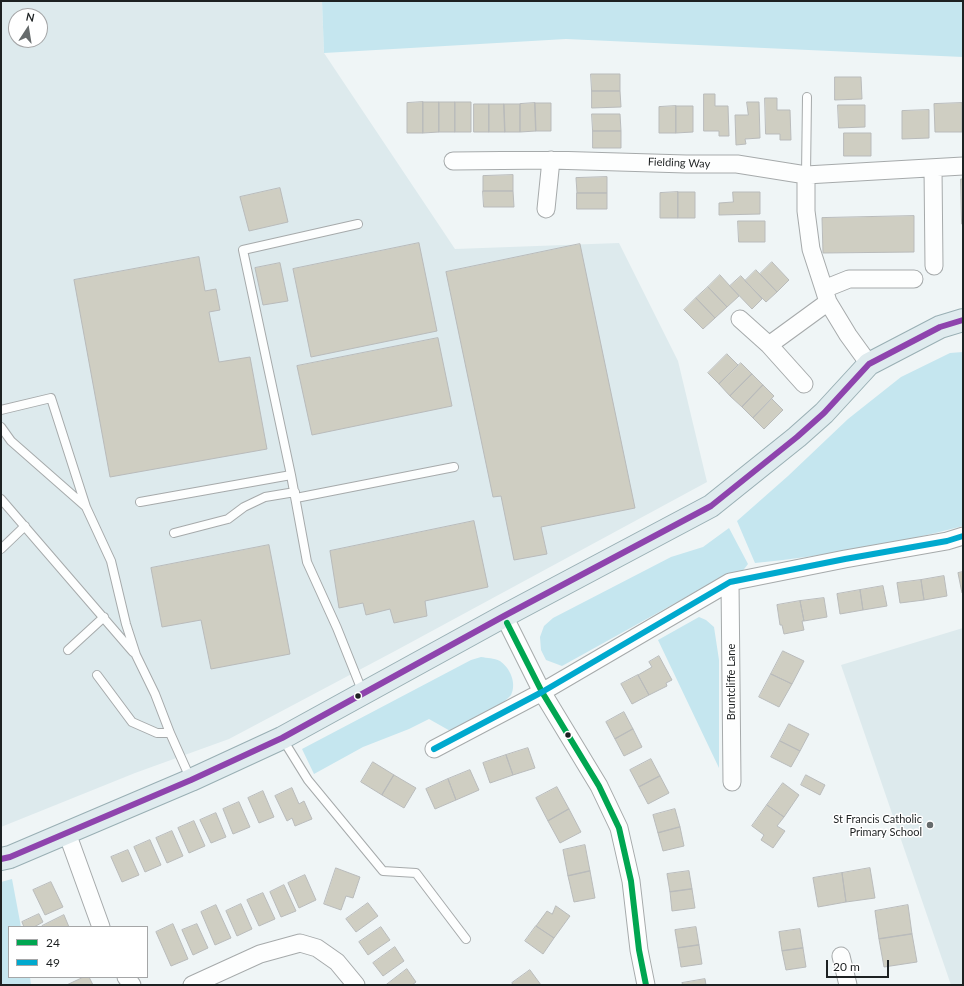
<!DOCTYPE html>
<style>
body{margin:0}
#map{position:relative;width:964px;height:986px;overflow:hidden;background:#eff5f6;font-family:Lato,sans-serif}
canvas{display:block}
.frame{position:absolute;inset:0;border:2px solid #1d2122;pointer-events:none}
.legend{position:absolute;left:8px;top:926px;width:140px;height:52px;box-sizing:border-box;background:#fff;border:1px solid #a5a6a7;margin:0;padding:5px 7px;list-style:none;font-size:12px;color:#1d2122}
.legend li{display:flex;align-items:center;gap:8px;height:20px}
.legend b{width:20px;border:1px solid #a5a6a7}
.north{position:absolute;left:8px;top:8px;width:40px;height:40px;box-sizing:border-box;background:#fff;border:1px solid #a5a6a7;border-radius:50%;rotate:12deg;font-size:11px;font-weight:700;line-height:16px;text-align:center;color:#1d2122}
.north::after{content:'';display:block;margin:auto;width:14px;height:18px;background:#666b6c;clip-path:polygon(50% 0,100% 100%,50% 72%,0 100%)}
.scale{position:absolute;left:826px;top:960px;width:63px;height:18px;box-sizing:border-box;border:2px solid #1d2122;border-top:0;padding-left:5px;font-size:12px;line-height:14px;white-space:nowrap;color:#1d2122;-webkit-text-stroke:3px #fff;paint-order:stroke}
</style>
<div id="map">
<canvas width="964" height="986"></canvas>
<div class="frame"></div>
<ul class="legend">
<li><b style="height:5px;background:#00a651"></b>24</li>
<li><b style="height:5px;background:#00a9ce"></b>49</li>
</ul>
<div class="north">N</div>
<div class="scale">20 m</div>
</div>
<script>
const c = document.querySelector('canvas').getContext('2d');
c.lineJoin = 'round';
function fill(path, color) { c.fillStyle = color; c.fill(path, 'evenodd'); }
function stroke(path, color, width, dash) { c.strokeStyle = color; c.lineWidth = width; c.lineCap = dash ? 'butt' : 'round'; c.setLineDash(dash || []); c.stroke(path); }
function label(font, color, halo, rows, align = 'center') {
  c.font = font + ' Lato,sans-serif'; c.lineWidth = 3; c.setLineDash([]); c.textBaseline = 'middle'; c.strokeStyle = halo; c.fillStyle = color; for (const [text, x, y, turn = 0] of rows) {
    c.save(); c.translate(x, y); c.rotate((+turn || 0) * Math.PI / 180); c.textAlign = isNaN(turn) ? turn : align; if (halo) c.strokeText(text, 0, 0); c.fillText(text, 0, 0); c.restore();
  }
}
fill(new Path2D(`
 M1,1H322L324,53L455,249L619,243L678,361L707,482L395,651L229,739L135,773L1,827ZM16,16H40V40H16Z
 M963,628V985H951L841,665Z`), '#ddeaed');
fill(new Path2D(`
 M322,1H963V57L566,39L324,53Z
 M963,352V526C895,544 825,556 755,563L737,521L788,476L848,419L901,377L950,353Z
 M729,528L748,564L741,573L697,591L562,666L546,660L541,650L540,637L544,626L553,618L671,557L703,547Z
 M699,617L706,620L714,627L719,660V768L658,640Z
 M481,657C487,658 494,658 500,661C510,668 517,683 511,695C509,697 506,700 504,702L452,732L429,719L409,729L363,747L314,774L302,749L471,660Z
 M12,879L21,927H9V977H30L31,985H1V882Z`), '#c5e6ef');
const building = new Path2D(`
 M591,74H620V91H592Z
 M835,77H861L862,99L835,100Z
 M592,91H620L621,107L592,108Z
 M704,94H715V106H728L729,136H719V131H704Z
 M765,98H777V110H790L791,140H780V134H766Z
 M423,102H439V132L423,133Z
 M423,102V133H407V103Z
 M439,102H455V132H439Z
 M455,102H471V132H455Z
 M747,102H759L760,138L745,139L746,144L736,145L735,115H748Z
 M535,103H551V131H536Z
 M535,103L536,131L520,132V104Z
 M962,103V132H935L934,104Z
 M474,104H489V132H474Z
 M489,104H504L505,132H489Z
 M504,104H520V132H505Z
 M838,105H865V127L839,128Z
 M676,106H693V132L676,133Z
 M676,106V133H659V107Z
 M929,110V138L902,139V111Z
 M592,114H620L621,131H593Z
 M593,131H621V148H593Z
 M844,133H871V156H844Z
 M513,175V191H483V176Z
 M607,177V193H577L576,178Z
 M961,179H963V224H962Z
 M280,188L288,222L249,231L240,197Z
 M483,191H513L514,207H484Z
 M678,192H695V218H678Z
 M678,192V218H660V193Z
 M733,192H760V214L719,215V203L733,202Z
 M577,193H607V209H577Z
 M914,216V252L823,253L822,218Z
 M738,221H765V242H739Z
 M419,243L437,331L311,357L293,269Z
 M580,244L635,508L541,527L547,554L514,560L501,496L493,497L446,272Z
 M199,257L205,291L216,289L220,310L209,312L219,362L250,357L267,449L110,477L74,280Z
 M772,262L789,280L777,292L760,274Z
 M280,263L288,301L263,305L255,268Z
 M756,270L777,292L766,302L745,281Z
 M720,275L739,296L727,307L708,287Z
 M741,276L762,299L752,309L730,286Z
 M708,287L727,307L715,318L696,298Z
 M696,298L715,318L703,329L684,310Z
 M438,338L452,406L312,435L297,366Z
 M727,354L738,365L719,384L708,373Z
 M741,363L752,374L730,396L719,384Z
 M752,374L763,385L742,407L730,396Z
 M763,385L774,396L753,418L742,407Z
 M772,399L783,410L764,429L753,418Z
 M474,521L488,587L425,601L427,616L394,623L390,609L366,615L363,603L339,608L330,551Z
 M269,545L290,654L211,669L201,620L162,627L151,568Z
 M963,572V593H962L958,573Z
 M944,576L947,596L924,600L921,580Z
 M921,580L924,600L900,603L897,583Z
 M883,586L887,606L863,610L860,590Z
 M860,590L863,610L840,614L837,594Z
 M824,598L827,617L804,621L800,601Z
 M800,601L804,621H802L804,630L784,634L782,625H780L777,605Z
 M783,651L804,661L792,684L771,674Z
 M659,656L672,680L666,683L667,686L649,695L638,675L652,667L649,662Z
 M771,674L792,684L779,707L759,697Z
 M638,675L649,695L632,704L621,684Z
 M624,712L633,729L615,739L606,722Z
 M789,724L809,734L800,751L780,741Z
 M633,729L642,747L624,756L615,739Z
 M780,741L800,751L791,767L771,757Z
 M528,748L535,768L513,775L506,755Z
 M506,755L513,775L490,783L483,763Z
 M651,759L660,776L639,787L630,770Z
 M373,762L394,775L382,795L361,782Z
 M470,770L479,790L456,800L448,779Z
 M394,775L416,788L404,808L382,795Z
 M806,775L825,785L820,795L801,785Z
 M660,776L669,793L648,804L639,787Z
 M448,779L456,800L435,809L426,789Z
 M783,783L799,795L784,817L767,805Z
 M557,787L569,809L548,821L536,798Z
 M292,788L299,804L304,801L312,819L295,826L292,818L287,821L275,796Z
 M263,791L274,817L259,823L248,798Z
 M239,802L250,827L233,834L223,809Z
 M767,805L784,817L777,826L785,831L773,848L761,840L764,835L752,826Z
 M569,809L581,832L560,843L548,821Z
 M675,809L680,827L658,833L653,815Z
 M216,813L226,837L211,843L200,820Z
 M194,821L205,846L189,853L178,828Z
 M680,827L684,846L663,851L658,833Z
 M172,831L183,856L167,863L156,838Z
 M150,840L161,865L145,872L134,847Z
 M585,845L590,871L568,876L563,850Z
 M128,850L139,875L122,882L111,857Z
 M336,868L360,877L353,898L346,896L341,910L324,904Z
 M870,868L875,898L846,902L842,873Z
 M590,871L595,898L574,902L568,876Z
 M689,871L692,889L670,892L667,874Z
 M842,873L846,902L818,907L813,878Z
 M305,875L316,900L299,908L288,883Z
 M51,882L63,907L45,915L33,890Z
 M284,885L296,911L281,917L270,892Z
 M692,889L695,908L672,911L670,892Z
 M263,893L275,919L259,926L247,900Z
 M368,903L378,916L356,932L346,919Z
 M241,904L252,929L237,936L226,911Z
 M216,905L231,938L215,945L201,912Z
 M908,905L912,934L879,939L875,911Z
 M556,906L570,916L554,938L536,926L547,911L552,914Z
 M39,914L43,922L34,927H24L22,922Z
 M64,915L69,927H42V926Z
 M173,924L188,959L171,966L156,932Z
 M197,924L208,948L193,955L182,930Z
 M536,926L554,938L543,954L525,941Z
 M381,927L390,940L368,955L359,942Z
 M696,927L699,945L678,948L675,930Z
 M800,929L803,948L782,951L779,932Z
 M912,934L917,962L884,967L879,939Z
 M699,945L702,964L681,967L678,948Z
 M395,947L404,961L383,976L373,963Z
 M803,948L806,967L786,970L782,951Z
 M407,969L416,982L412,985H386Z
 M530,970L541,985H513L512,983Z
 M84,977H89L93,985H67Z
 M705,979L706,985H683L682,983Z`);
fill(building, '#cfcec2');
stroke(building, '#b9bbbb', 1);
const lane = new Path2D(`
 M806,175L807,97
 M358,224L243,250L291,475L307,562L337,628L363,693
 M1,410L51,398L86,507L111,561L126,624L136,655L155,694L170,733L191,780
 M1,427L11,441L85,506
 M296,498L454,467
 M1,499L133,652
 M140,502L291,475
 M174,533L228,519L244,507L265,497L295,492
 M1,549L25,526
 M68,650L104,617
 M97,675L132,722L157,733H170
 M282,738L308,780L383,871L416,873L466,939`);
const street = new Path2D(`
 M453,161L551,160L686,164H737L806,175V211L811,249L824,289L828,302L848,335L869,364
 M933,168L934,266
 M806,175L963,166
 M546,209L551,160
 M824,289L849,279H914
 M740,319L769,345L804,384
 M769,345L828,302
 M730,582L732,782
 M504,616L542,692L599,786L619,828L631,881L639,950L646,985
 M434,749L542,692L730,582L845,559L947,541L963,536
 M67,833L101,927
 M841,956L848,985
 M126,977L132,985
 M192,985L260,954L300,943L317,948L337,962L356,985`);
const primary = new Path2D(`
 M1,859L10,857L191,780L282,738L504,616L711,506L797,437L824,413L869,364L940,327L963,320`);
stroke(lane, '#a6aaab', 10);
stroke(street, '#a6aaab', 19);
stroke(primary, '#99afb4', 24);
stroke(lane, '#fdfefe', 8);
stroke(street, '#fdfefe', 17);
stroke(primary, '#dfebee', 22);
stroke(new Path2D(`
 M507,623L542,692L599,786L619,828L631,881L639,950L646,985`), '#00a651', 6);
stroke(new Path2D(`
 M434,749L542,692L730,582L845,559L947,541L963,536`), '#00a9ce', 6);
stroke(new Path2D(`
 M1,859L10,857L191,780L282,738L504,616L711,506L797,437L824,413L869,364L940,327L963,320`), '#8e44ad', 6);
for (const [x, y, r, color] of [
 [358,696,3.5,"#1d2122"],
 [568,735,3.5,"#1d2122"],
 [930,825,4,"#666b6c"]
]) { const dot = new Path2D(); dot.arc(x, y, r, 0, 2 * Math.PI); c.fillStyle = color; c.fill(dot); stroke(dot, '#fff', 1.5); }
label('11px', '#1d2122', '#fff', [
 ["Fielding Way",679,163,2],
 ["Bruntcliffe Lane",731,682,-90]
]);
label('11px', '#1d2122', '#fff', [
 ["St Francis Catholic",922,819],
 ["Primary School",922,832]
], 'right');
</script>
